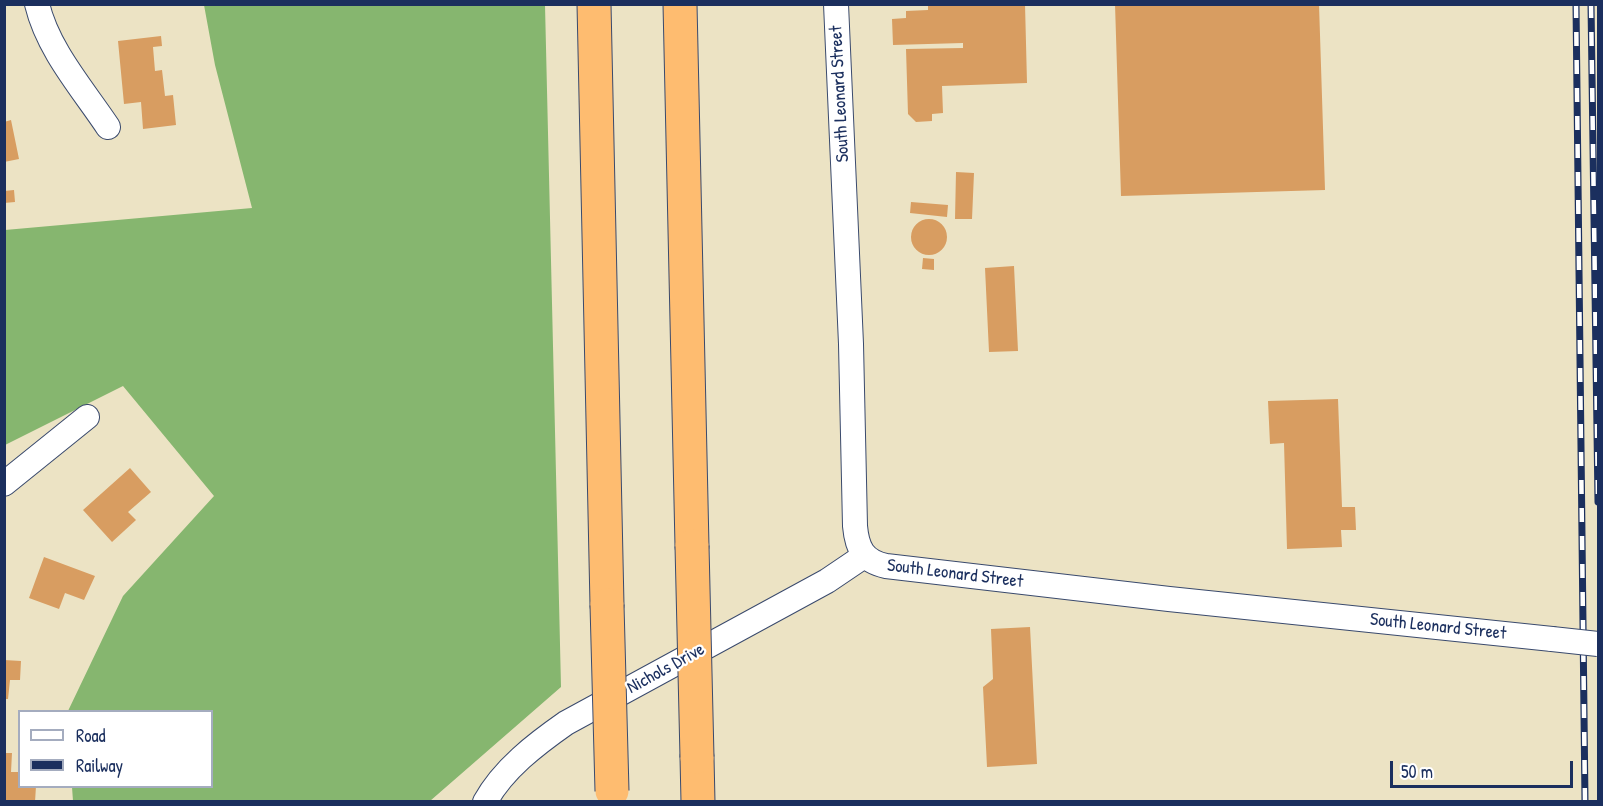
<!DOCTYPE html>
<style>
body{margin:0}
#map{position:relative;width:1603px;height:806px;overflow:hidden;background:#ece3c4;font-family:"Patrick Hand",sans-serif}
canvas{display:block}
.frame{position:absolute;inset:0;border:6px solid #1b2f5e;pointer-events:none}
.legend{position:absolute;left:18px;top:710px;width:195px;height:78px;box-sizing:border-box;background:#fff;border:2px solid #a4acbf;margin:0;padding:8px 10px;list-style:none;font-size:18px;color:#1b2f5e}
.legend li{display:flex;align-items:center;gap:12px;height:30px}
.legend b{width:30px;border:2px solid #a4acbf}
.scale{position:absolute;left:1390px;top:761px;width:183px;height:27px;box-sizing:border-box;border:3px solid #1b2f5e;border-top:0;padding-left:8px;font-size:18px;line-height:21px;white-space:nowrap;color:#1b2f5e;-webkit-text-stroke:4px #fff;paint-order:stroke}
</style>
<div id="map">
<canvas width="1603" height="806"></canvas>
<div class="frame"></div>
<ul class="legend">
<li><b style="height:8px;background:#fff"></b>Road</li>
<li><b style="height:8px;background:#1b2f5e"></b>Railway</li>
</ul>
<div class="scale">50 m</div>
</div>
<script>
const c = document.querySelector('canvas').getContext('2d');
c.lineJoin = 'round';
function fill(path, color) { c.fillStyle = color; c.fill(path, 'evenodd'); }
function stroke(path, color, width, dash) { c.strokeStyle = color; c.lineWidth = width; c.lineCap = dash ? 'butt' : 'round'; c.setLineDash(dash || []); c.stroke(path); }
function label(font, color, halo, rows, align = 'center') {
  c.font = font + ' "Patrick Hand",sans-serif'; c.lineWidth = 4.5; c.setLineDash([]); c.textBaseline = 'middle'; c.strokeStyle = halo; c.fillStyle = color; for (const [text, x, y, turn = 0] of rows) {
    c.save(); c.translate(x, y); c.rotate((+turn || 0) * Math.PI / 180); c.textAlign = isNaN(turn) ? turn : align; if (halo) c.strokeText(text, 0, 0); c.fillText(text, 0, 0); c.restore();
  }
}
fill(new Path2D(`
 M204,5H545L561,687L430,801H73L72,787L212,786V712L68,711L123,596L214,496L123,386L5,445V230L252,208L215,65Z`), '#86b66f');
fill(new Path2D(`
 M928,4H1025L1027,83L942,86L943,113L932,114V121L916,122L908,114L906,49L963,48V43L893,45L892,19L906,18V11L928,10Z
 M1115,4H1319L1325,190L1121,196Z
 M161,36L162,46L153,47L155,71L162,70L165,96L173,95L176,125L143,129L141,102L124,104L118,41Z
 M11,120L19,159L4,162V122Z
 M956,172L974,173L972,219H955Z
 M14,190L15,202L4,203V191Z
 M911,202L948,205L947,217L910,213Z
 M911 237a18 18 0 1 1 36 0a18 18 0 1 1-36 0Z
 M923,258L934,259V270L922,269Z
 M1014,266L1018,351L989,352L985,268Z
 M1338,399L1342,507H1355L1356,530H1341L1342,547L1287,549L1284,443L1270,444L1268,401Z
 M130,468L151,492L128,512L136,520L112,542L83,510Z
 M44,557L95,576L84,600L65,593L59,609L29,598Z
 M1030,627L1037,764L987,767L983,687L993,679L991,629Z
 M4,660L21,661L20,680H10L8,699H4Z
 M4,753H12L11,772H20V786H36L35,802H4Z`), '#d89d61');
const minor = new Path2D(`
 M37,4C48,50 82,88 108,127
 M836,4L851,344L855,526C857,548 863,561 886,566L1169,599L1552,639
 M4,484L87,417
 M485,802C503,769 536,744 566,723L827,581L864,556`);
const highway = new Path2D(`
 M594,4L607,605
 M680,4L692,546
 M697,757L698,802`);
stroke(minor, '#3a4a6d', 26);
stroke(highway, '#3a4a6d', 35);
stroke(minor, '#fff', 24);
stroke(highway, '#febc70', 33);
const rail = new Path2D(`
 M1576,4L1585,802
 M1591,4L1598,502`);
stroke(rail, '#1b2f5e', 7);
stroke(rail, '#fff', 4.5, [14]);
const minorBridge = new Path2D(`
 M1552,639L1598,644`);
const highwayBridge = new Path2D(`
 M692,546L697,757
 M607,605L612,791`);
stroke(minorBridge, '#3a4a6d', 26, []);
stroke(highwayBridge, '#3a4a6d', 35, []);
stroke(minorBridge, '#fff', 24);
stroke(highwayBridge, '#febc70', 33);
label('18px', '#1b2f5e', '#fff', [
 ["South Leonard Street",840,94,-93],
 ["South Leonard Street",955,574,7],
 ["South Leonard Street",1438,627,6],
 ["Nichols Drive",666,669,-29]
]);
</script>
